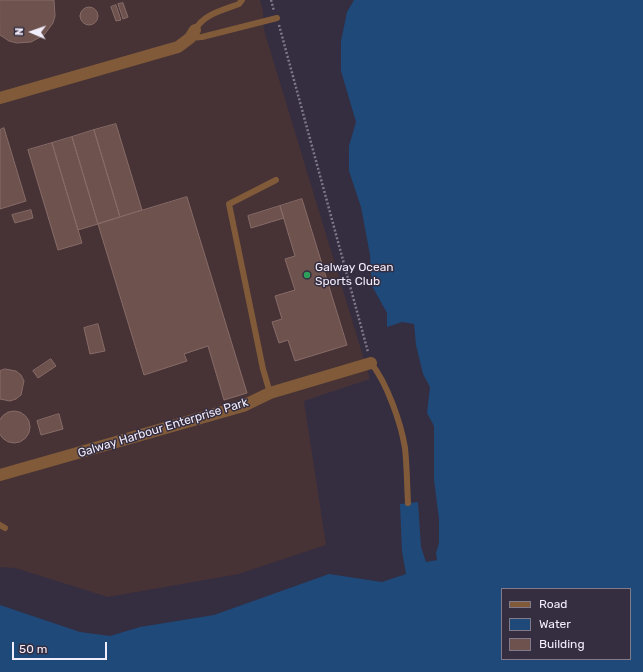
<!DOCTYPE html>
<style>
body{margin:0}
#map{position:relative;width:643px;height:672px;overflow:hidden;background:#352d40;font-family:Rubik,sans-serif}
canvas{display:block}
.legend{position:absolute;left:501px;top:588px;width:130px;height:72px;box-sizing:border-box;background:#352d40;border:1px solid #817a8a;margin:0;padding:5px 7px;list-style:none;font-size:12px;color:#f2edfa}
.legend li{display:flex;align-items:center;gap:8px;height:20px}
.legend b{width:20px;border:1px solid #817a8a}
.north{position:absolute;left:12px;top:12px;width:40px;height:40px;-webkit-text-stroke:3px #352d40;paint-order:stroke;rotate:272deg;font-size:11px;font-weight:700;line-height:16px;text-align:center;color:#f2edfa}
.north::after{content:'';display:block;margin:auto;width:14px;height:18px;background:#f2edfa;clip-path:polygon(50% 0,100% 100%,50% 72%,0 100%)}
.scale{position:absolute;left:12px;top:642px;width:95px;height:18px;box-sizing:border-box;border:2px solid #f2edfa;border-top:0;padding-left:5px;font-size:12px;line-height:14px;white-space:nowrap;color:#f2edfa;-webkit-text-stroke:3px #352d40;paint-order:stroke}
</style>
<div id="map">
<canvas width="643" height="672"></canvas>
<ul class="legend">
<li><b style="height:5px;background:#815b39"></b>Road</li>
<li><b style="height:11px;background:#1e4979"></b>Water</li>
<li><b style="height:11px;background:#6d524e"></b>Building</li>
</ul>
<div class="north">N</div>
<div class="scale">50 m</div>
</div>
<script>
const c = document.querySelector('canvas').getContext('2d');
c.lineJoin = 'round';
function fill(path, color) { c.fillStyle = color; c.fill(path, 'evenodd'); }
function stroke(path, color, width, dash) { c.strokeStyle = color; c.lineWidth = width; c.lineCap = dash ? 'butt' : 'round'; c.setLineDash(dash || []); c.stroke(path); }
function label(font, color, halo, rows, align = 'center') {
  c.font = font + ' Rubik,sans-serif'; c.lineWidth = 3; c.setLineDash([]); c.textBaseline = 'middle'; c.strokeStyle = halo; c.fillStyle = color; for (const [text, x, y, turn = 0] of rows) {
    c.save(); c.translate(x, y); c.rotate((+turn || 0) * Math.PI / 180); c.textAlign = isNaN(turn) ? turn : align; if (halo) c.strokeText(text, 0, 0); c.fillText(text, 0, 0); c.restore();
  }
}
fill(new Path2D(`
 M0,0H260L263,11L264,30L370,379L304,401L326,545L239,574L108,597L15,568L0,567Z`), '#473336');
fill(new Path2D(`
 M354,0H643V672H0V605L80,632L110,636L140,627L214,615L329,574L382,582L406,574L402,551L400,504L418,502L421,547L426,562L437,560L436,553L439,543V519L434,480V426L427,413L430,387L423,374L416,345L414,324L402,322L387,327V313L372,286L370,255L361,207L349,171V146L356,122L341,71V41L347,12ZM502,589H630V659H502Z`), '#1e4979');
const building = new Path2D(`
 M0,0H54L55,16L53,23L44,35L31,42L17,43L9,41L0,35Z
 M123,3L128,17L123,19L118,4Z
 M116,5L121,20L116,21L111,7Z
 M80 16a9 9 0 1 1 18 0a9 9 0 1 1-18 0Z
 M116,124L142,210L120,217L94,130Z
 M4,128L26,201L0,209V130Z
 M94,130L120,217L98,224L72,137Z
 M72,137L98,224L78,230L52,143Z
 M52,143L82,243L58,250L28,150Z
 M187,197L247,393L224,400L208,346L184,354L187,361L144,375L98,224Z
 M302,199L347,345L295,361L288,340L279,343L272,322L282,319L275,296L295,290L285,259L295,256L280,206Z
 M280,206L284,218L251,228L248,216Z
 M31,210L33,218L15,223L12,215Z
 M98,324L105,351L90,354L84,328Z
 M51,359L56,366L38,378L33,371Z
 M5,369L16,371L21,375L24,381L21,395L16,399L10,401L0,399V371Z
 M-2 427a16 16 0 1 1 32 0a16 16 0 1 1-32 0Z
 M59,414L63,429L41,435L37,421Z`);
fill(building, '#6d524e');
stroke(building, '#876b67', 1);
stroke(new Path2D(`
 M271,0L274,11
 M279,25L368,352`), '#7f7889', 2.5, [2, 2]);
stroke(new Path2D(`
 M195,30C204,14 223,10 239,4L242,0
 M190,38L202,37L277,18
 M371,363C387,383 401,423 405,448C407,466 407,485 408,503
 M270,393L263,369L229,204L276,180
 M0,525L5,528`), '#815b39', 6);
stroke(new Path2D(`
 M0,98L178,47L190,38L195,30
 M0,475L243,406L270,393L371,363`), '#815b39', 12);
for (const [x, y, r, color] of [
 [307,275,4,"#2e9e5b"]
]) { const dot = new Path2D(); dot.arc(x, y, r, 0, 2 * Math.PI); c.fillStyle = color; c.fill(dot); stroke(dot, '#352d40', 1.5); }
label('12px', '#f2edfa', '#352d40', [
 ["Galway Ocean",315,268],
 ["Sports Club",315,282]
], 'left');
label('12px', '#f2edfa', '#352d40', [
 ["Galway Harbour Enterprise Park",163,428,-17]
]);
</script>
